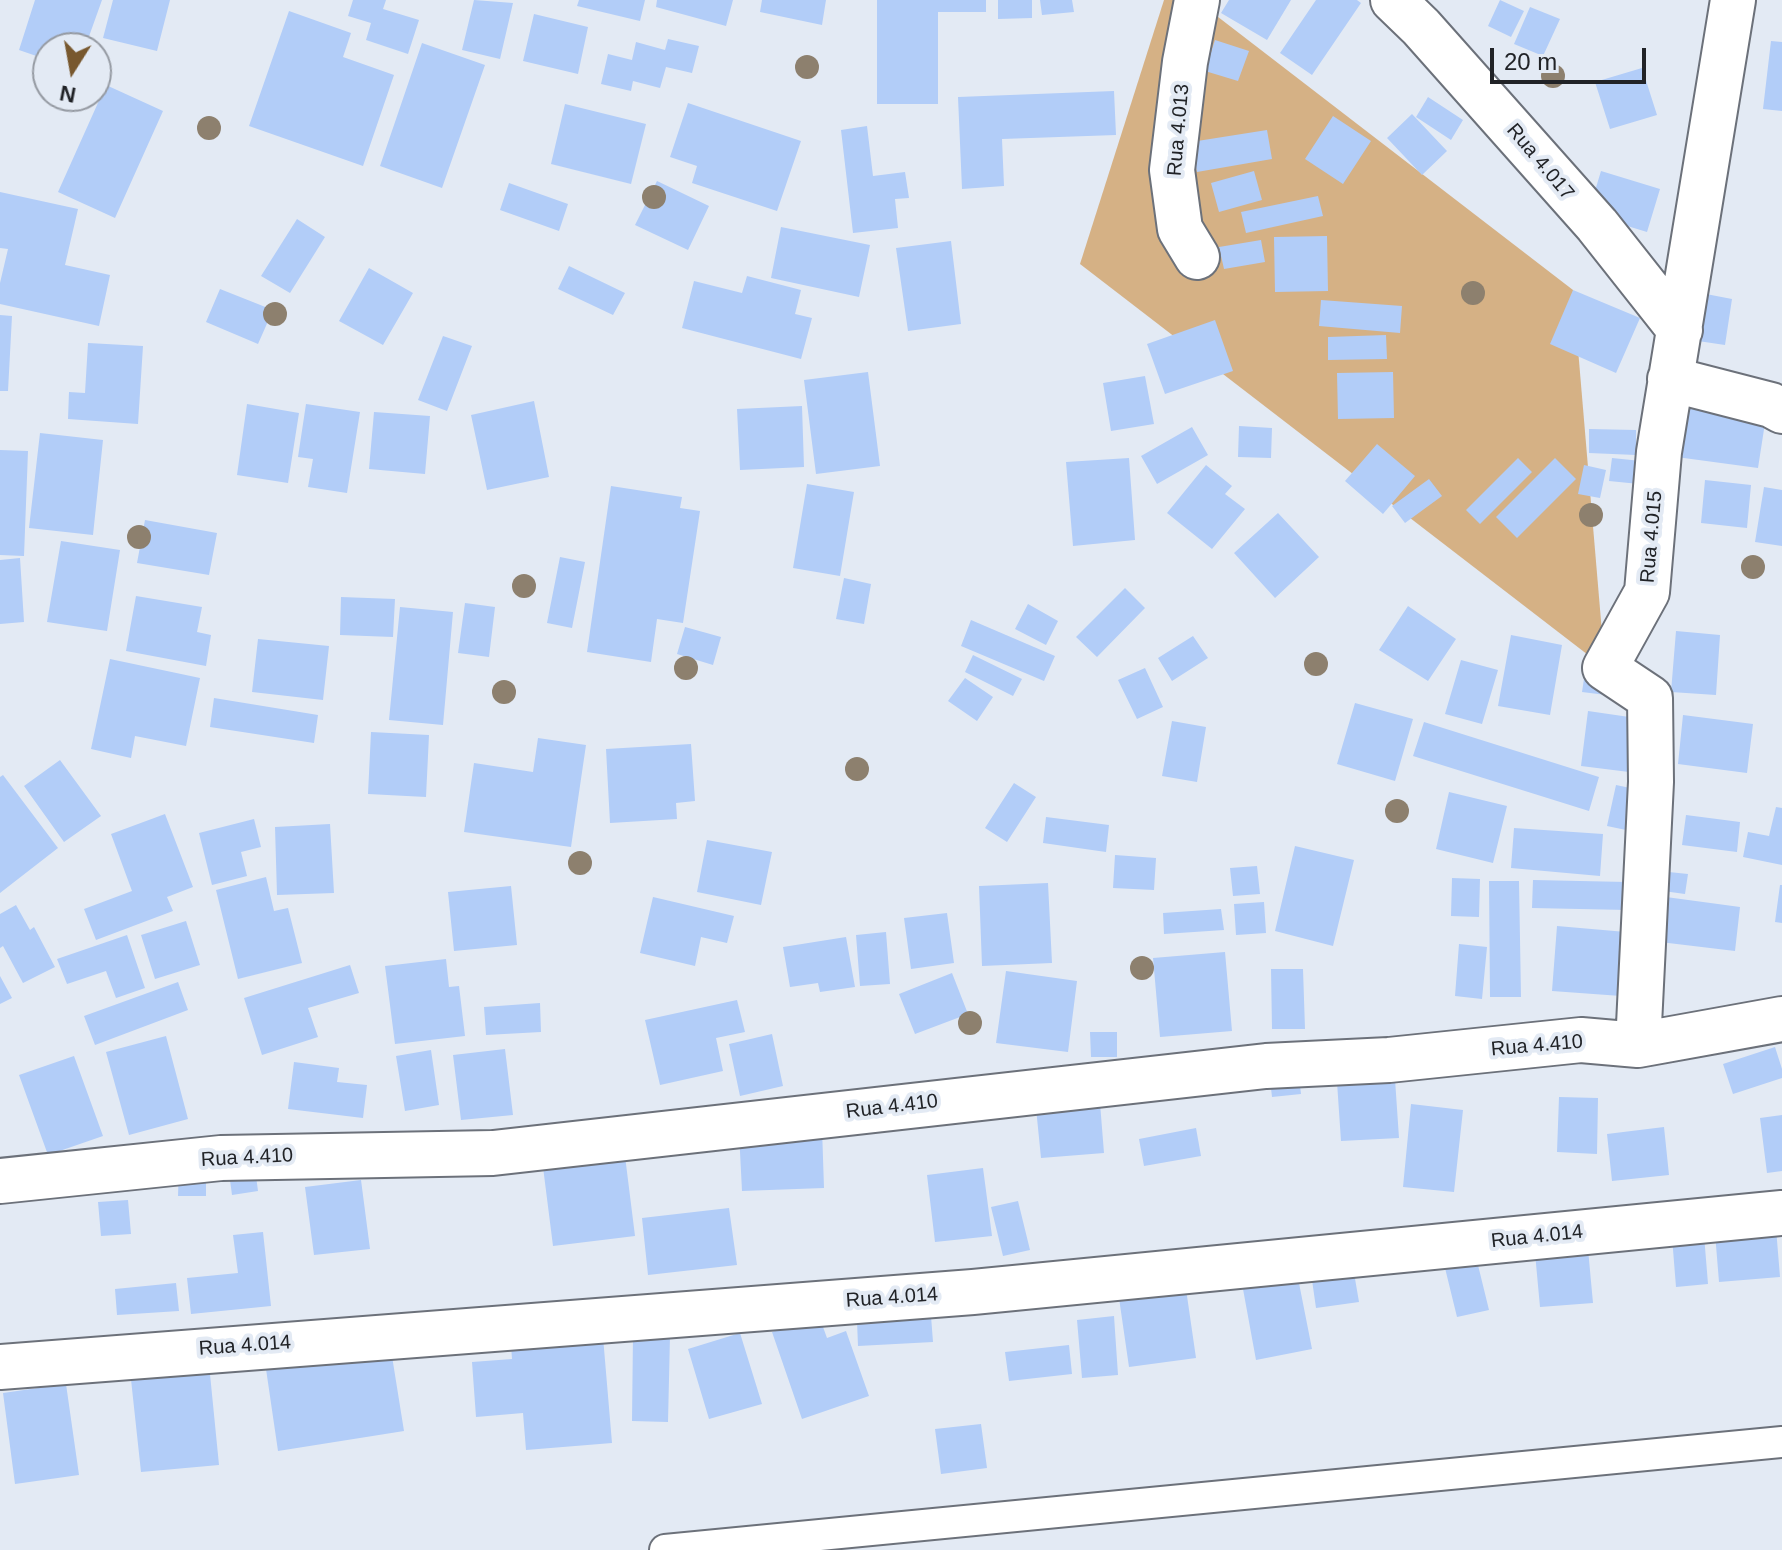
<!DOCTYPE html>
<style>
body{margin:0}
#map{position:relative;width:1782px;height:1550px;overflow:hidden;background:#e3eaf4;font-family:Arial,sans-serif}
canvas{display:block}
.north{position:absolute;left:32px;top:32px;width:80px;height:80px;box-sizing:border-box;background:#e3eaf4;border:2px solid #959aa2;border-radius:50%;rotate:191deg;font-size:22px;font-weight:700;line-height:32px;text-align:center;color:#212327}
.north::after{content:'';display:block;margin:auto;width:28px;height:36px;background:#78582e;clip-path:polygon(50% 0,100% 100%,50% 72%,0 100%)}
.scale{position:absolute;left:1490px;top:48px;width:156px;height:36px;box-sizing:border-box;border:4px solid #212327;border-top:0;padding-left:10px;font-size:24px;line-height:28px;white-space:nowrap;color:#212327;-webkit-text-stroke:6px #e3eaf4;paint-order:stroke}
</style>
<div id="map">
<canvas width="1782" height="1550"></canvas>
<div class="north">N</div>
<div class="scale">20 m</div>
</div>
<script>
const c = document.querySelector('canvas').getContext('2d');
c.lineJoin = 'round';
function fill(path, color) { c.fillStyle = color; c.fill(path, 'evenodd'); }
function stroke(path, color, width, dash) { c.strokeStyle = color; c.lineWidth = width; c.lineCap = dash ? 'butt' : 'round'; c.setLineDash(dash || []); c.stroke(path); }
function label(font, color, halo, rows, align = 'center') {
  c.font = font + ' Arial,sans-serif'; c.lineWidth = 8; c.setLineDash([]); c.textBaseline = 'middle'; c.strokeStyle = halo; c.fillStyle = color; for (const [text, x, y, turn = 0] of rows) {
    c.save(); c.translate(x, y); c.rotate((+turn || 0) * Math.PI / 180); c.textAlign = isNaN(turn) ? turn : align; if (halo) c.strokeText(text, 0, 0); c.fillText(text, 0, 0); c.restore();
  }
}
fill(new Path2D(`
 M1164,0H1196L1573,290L1605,668L1080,264Z`), '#d5b185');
fill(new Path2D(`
 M35,0H102L87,42L68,36L64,48H48V60L19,50Z
 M113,0H170L157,51L103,38Z
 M353,0H386L383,9L419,20L408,54L366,40L371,23L348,16Z
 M474,0L513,3L500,59L462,50Z
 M579,0H645L640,21L577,6Z
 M657,0H733L726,26L656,7Z
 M762,0H826L822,25L760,12Z
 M877,0H986V12H938V104H877Z
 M998,0H1032V18L998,19Z
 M1040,0H1072L1074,12L1042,15Z
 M1229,0H1291L1267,40L1221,13Z
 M1316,0H1357L1361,3L1312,75L1280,53Z
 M1500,0L1524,11L1511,37L1488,26Z
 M1530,7L1560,19L1543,56L1514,44Z
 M289,11L351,33L343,57L394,75L363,166L249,126Z
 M534,14L588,27L578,74L523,61Z
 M668,39L699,46L692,73L666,67L660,88L633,81L631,91L601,84L608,54L632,60L636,42L665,50Z
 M1215,40L1249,51L1238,81L1205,71Z
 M1771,41L1782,42V111L1763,109Z
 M422,43L485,65L442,188L380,166Z
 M1642,68L1657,115L1610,129L1595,82Z
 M106,85L163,111L115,218L58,192Z
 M1114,91L1116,135L1002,139L1004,186L962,189L958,97Z
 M1428,97L1463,120L1451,140L1416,117Z
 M688,103L801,141L777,211L692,183L697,166L670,157Z
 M565,104L646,124L631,184L551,164Z
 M1412,114L1447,151L1422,175L1387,138Z
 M1333,116L1371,141L1343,184L1305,159Z
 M867,126L873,176L905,172L909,198L895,199L898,228L853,233L841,130Z
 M1267,130L1272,159L1197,172L1191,142Z
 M1254,171L1262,200L1219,212L1211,183Z
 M1601,171L1660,189L1647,232L1588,214Z
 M657,181L709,206L688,250L635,225Z
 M509,183L568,204L559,231L500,210Z
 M0,192L78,209L65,265L110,275L99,326L0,304V283L8,249L0,248Z
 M1318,196L1323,216L1246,233L1241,212Z
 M297,219L325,237L290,293L261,276Z
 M781,227L870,245L859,297L771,278Z
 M1327,236L1328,291L1275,292L1274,237Z
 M1261,240L1265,262L1224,269L1219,247Z
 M951,241L961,324L908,331L896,248Z
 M569,266L625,293L613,315L558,289Z
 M369,268L413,293L383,345L339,321Z
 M747,276L801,290L795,314L812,318L801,359L682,328L694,281L742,293Z
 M220,289L273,310L258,344L206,322Z
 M1573,290L1640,318L1616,373L1550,344Z
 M1706,294L1732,299L1725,345L1698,341Z
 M1321,300L1402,306L1400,333L1319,326Z
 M0,315L12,316L8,391H0Z
 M1215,320L1233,371L1165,394L1147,344Z
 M1386,335L1387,359L1328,360V337Z
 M443,336L472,346L447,411L418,400Z
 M88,343L143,346L138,424L68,419L69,392L85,393Z
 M868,372L880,466L816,474L804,380Z
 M1393,372L1394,418L1338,419L1337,373Z
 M1145,376L1154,424L1111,431L1103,383Z
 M1677,398L1767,410L1758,468L1669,456Z
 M534,401L549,477L487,490L471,415Z
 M247,404L299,413L288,483L237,475Z
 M306,404L360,412L347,493L308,487L313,459L298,457Z
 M802,406L804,467L740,470L737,409Z
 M374,412L430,416L425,474L369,469Z
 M1239,426L1272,428L1271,458L1238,457Z
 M1192,427L1208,455L1157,484L1141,456Z
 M1589,429L1636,430V455L1589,453Z
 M40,433L103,440L93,535L29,528Z
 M1377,444L1415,476L1383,514L1345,481Z
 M0,450L28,451L24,556L0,555Z
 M1129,458L1135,540L1073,546L1066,462Z
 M1518,458L1532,472L1480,524L1466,510Z
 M1555,458L1576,479L1517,538L1496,517Z
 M1612,458L1641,461L1639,484L1609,481Z
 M1206,465L1232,486L1225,494L1245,509L1212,549L1167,513Z
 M1584,465L1606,470L1600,498L1578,494Z
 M1429,479L1442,496L1405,523L1392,506Z
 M1705,480L1751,485L1747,528L1701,523Z
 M807,484L854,492L840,576L793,568Z
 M611,486L682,497L680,508L700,511L683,623L657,619L651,662L587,652Z
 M1764,487L1782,490V546L1755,542Z
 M1278,513L1319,557L1275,598L1234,553Z
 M145,520L217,533L209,575L137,563Z
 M61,541L120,550L107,631L47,622Z
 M560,557L585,562L572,628L547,623Z
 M20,558L24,622L0,624V560Z
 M844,578L871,584L864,624L836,619Z
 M1125,588L1145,608L1097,657L1076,637Z
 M136,596L202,607L197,632L211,635L206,666L126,651Z
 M341,597L395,599L393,637L340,635Z
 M465,603L495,607L489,657L458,653Z
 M1028,604L1058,621L1046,645L1015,629Z
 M1408,606L1456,639L1428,681L1379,650Z
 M400,607L453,612L443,725L389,720Z
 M971,620L1055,656L1044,681L961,646Z
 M685,627L721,637L713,665L677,654Z
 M1676,631L1720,635L1716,695L1671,692Z
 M1511,635L1562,645L1550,715L1498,706Z
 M1193,636L1208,658L1172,681L1158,658Z
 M258,639L329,646L323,700L252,692Z
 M1588,652L1605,668L1614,696L1582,692Z
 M973,655L1022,679L1013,696L965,672Z
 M110,659L200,678L186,746L135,736L131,758L91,749Z
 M1461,660L1498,670L1482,724L1445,714Z
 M1145,668L1163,707L1137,719L1118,680Z
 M965,678L993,697L977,721L948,701Z
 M214,698L318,715L314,743L210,727Z
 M1355,703L1413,719L1395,781L1337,764Z
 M1588,711L1643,719L1637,773L1581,766Z
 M1683,715L1753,724L1747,773L1678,764Z
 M1172,721L1206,727L1197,782L1162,776Z
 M1424,722L1599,777L1589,811L1413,756Z
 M371,732L429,735L426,797L368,794Z
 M538,738L586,745L571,847L464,832L474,763L533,772Z
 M691,744L695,801L676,803L677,819L610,823L606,749Z
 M60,760L101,816L64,842L24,786Z
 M3,775L58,848L0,893V777Z
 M1014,783L1036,797L1007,842L985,828Z
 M1616,785L1654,793L1645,834L1607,826Z
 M1449,792L1507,806L1493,863L1436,849Z
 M1776,807L1782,808V865L1743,857L1748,832L1769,836Z
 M165,814L193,887L167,897L173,911L96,940L84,909L132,891L111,834Z
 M1686,815L1740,822L1737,852L1682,845Z
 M1046,817L1109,825L1106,852L1043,843Z
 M254,819L261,847L241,852L247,876L212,885L199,833Z
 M330,824L334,893L277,895L275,827Z
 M1514,828L1603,834L1600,876L1511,868Z
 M707,840L772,852L761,905L697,892Z
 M1295,846L1354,860L1333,946L1275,931Z
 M1115,855L1156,858L1154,890L1113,888Z
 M1257,866L1260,894L1233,896L1230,868Z
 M1659,871L1688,874L1685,894L1656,890Z
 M266,877L274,911L288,908L302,963L238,979L216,890Z
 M1452,878L1480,879L1479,917L1451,916Z
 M1533,880L1627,882V910L1532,908Z
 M1489,881H1519L1521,997H1490Z
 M1048,883L1052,963L982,966L979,886Z
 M1780,885H1782V923L1775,922Z
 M511,886L517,945L454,951L448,892Z
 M653,897L734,916L727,943L701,937L695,966L640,953Z
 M1666,897L1740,907L1735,951L1660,942Z
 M1264,902L1266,933L1236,935L1234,904Z
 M16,905L30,930L34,927L55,967L23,983L3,946L0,948V914Z
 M1221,909L1224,930L1164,934L1163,913Z
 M947,913L954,963L911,969L904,918Z
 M186,921L200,965L155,979L141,935Z
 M1557,926L1626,932L1621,996L1552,991Z
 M886,932L890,984L860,986L856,935Z
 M127,935L145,988L116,998L106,971L67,984L57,959Z
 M846,937L855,987L820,992L818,983L790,987L783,947Z
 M1459,944L1487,947L1482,999L1455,996Z
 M1225,952L1232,1031L1160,1037L1153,958Z
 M446,959L449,987L459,986L465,1036L395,1044L385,966Z
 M350,965L359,993L308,1008L318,1037L262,1055L244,998Z
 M1271,969H1303L1305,1029H1272Z
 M1006,971L1077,981L1068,1052L996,1043Z
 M952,973L968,1014L915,1034L899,994Z
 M0,976L12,998L0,1004Z
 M178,982L188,1010L95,1045L84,1016Z
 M737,1000L745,1032L716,1038L723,1071L660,1085L645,1020Z
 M540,1003L541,1032L486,1035L484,1007Z
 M1090,1032H1117V1057H1091Z
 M772,1034L783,1086L740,1096L729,1044Z
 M166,1036L188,1119L129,1135L106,1052Z
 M1775,1047L1782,1069V1078L1733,1094L1723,1064Z
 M505,1049L513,1115L461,1120L453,1055Z
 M431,1050L439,1105L405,1111L396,1056Z
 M74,1056L103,1136L48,1155L19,1075Z
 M294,1062L339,1068L337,1082L367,1085L363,1118L288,1109Z
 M1298,1068L1301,1094L1272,1097L1269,1071Z
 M1395,1079L1399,1138L1341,1141L1337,1082Z
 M1559,1097L1598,1098L1597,1154L1557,1152Z
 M1100,1103L1104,1153L1041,1158L1036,1108Z
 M1411,1104L1463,1110L1454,1192L1403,1187Z
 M1782,1115V1171L1767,1173L1760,1118Z
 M1664,1127L1669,1175L1612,1181L1607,1134Z
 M822,1128L824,1188L742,1191L739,1132Z
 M1196,1128L1201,1156L1144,1166L1139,1139Z
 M625,1156L635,1236L553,1246L543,1167Z
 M254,1161L258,1191L232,1195L228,1165Z
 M179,1166H206V1196H178Z
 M983,1168L992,1236L935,1242L927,1175Z
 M361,1180L370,1249L314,1255L305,1187Z
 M128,1200L131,1234L101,1236L98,1202Z
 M1018,1201L1030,1250L1003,1256L991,1207Z
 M729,1208L737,1265L648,1275L642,1218Z
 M1776,1228L1780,1277L1719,1282L1715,1233Z
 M263,1232L271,1306L191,1314L187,1278L238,1273L233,1235Z
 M1704,1235L1708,1284L1676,1287L1672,1237Z
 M1588,1249L1593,1303L1540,1307L1535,1253Z
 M1477,1261L1489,1310L1457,1317L1445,1268Z
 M1353,1267L1359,1302L1316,1308L1311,1273Z
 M1298,1278L1312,1349L1256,1360L1243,1289Z
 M176,1283L179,1311L117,1315L115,1289Z
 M1186,1289L1196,1358L1129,1367L1119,1298Z
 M819,1316L827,1338L846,1331L869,1396L802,1419L772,1332Z
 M931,1316L933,1342L858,1346L857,1321Z
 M1114,1316L1118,1375L1082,1378L1077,1320Z
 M602,1325L612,1443L526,1450L523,1413L476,1417L472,1362L512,1359L510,1332Z
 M740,1333L762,1404L709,1419L688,1349Z
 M633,1335L670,1336L668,1422L632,1421Z
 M1069,1345L1072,1374L1009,1381L1005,1352Z
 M391,1350L404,1431L278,1451L266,1369Z
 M208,1354L219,1465L141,1472L129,1361Z
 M66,1384L79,1475L15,1484L3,1393Z
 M981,1424L987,1468L941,1474L935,1429Z`), '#b2cdf8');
const service = new Path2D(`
 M665,1550L1782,1442`);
const minor = new Path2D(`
 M1393,0L1421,27L1597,225L1680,330
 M1197,257L1180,229L1172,170L1185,62L1197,0
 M1670,379L1771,405L1782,411
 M1638,1045L1651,782L1650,698L1605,668L1647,592L1659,452L1733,0
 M0,1181L221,1158L493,1153L1266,1066L1389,1060L1581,1040L1638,1045L1782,1019
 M0,1367L973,1292L1782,1213`);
stroke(service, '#6c717a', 34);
stroke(minor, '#6c717a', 48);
stroke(service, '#fff', 30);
stroke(minor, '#fff', 44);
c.fillStyle = '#8d806e';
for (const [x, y] of [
 [807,67],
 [1553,76],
 [209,128],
 [654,197],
 [1473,293],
 [275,314],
 [1591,515],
 [139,537],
 [1753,567],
 [524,586],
 [1316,664],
 [686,668],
 [504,692],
 [857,769],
 [1397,811],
 [580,863],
 [1142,968],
 [970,1023]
]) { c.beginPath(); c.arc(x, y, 12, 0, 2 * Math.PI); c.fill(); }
label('20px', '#212327', '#e3eaf4', [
 ["Rua 4.013",1179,130,-85],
 ["Rua 4.017",1540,162,50],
 ["Rua 4.015",1652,537,-85],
 ["Rua 4.410",1537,1046,-5],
 ["Rua 4.410",892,1107,-7],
 ["Rua 4.410",247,1158,-3],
 ["Rua 4.014",1537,1237,-6],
 ["Rua 4.014",892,1298,-4],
 ["Rua 4.014",245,1346,-4]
]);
</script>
